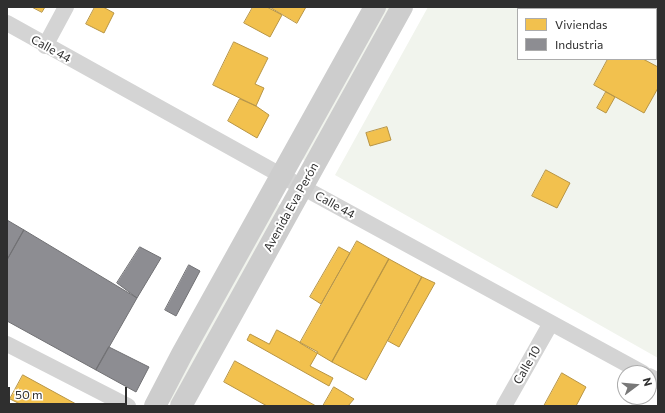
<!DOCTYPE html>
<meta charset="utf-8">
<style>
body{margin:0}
#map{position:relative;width:665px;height:413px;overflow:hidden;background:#fff;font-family:Commissioner,sans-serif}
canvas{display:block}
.frame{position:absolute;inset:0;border:8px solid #2f2f2f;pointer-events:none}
.legend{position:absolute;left:517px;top:8px;width:140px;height:52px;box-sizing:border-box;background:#fff;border:1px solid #acacac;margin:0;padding:5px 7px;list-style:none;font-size:12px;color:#2f2f2f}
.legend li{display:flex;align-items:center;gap:8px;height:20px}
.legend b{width:20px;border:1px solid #acacac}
.north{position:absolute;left:617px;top:365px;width:40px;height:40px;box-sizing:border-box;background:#fff;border:1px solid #acacac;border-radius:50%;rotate:74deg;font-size:11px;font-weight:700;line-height:16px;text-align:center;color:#2f2f2f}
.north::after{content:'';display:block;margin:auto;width:14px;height:18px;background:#787878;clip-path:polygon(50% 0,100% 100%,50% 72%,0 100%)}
.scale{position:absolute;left:8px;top:387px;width:119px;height:18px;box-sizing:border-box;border:2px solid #2f2f2f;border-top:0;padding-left:5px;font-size:12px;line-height:14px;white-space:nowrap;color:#2f2f2f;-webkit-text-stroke:3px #fff;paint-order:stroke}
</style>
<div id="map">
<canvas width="665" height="413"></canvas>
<div class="frame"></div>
<ul class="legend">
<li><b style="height:11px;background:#f2c14e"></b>Viviendas</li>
<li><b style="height:11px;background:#8d8d92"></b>Industria</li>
</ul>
<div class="north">N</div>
<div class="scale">50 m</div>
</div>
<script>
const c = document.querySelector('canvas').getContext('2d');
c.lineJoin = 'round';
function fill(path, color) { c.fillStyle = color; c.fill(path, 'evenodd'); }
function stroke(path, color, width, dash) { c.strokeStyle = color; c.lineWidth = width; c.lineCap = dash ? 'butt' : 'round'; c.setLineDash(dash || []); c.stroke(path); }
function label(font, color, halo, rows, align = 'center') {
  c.font = font + ' Commissioner,sans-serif'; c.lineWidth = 4; c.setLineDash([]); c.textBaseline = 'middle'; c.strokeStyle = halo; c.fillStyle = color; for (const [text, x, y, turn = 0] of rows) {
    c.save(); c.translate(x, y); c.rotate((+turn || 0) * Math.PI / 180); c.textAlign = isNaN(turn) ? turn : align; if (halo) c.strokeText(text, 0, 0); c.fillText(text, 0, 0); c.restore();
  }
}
fill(new Path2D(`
 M383,7H396L306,161L302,159Z
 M428,7H658V358L335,175ZM518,9H656V59H518Z
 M277,204L281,205L174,405L168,401Z`), '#f1f4ed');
const homes = new Path2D(`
 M32,7H45L42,12Z
 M95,7H103L114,13L104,33L86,24Z
 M253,7H267L282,15L270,37L244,23Z
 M270,7H306L297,23Z
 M234,42L268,58L255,84L264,88L256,106L213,85Z
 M608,59H643L658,67V88L644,113L594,85Z
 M606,92L615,97L606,113L597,108Z
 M240,99L256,106L269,115L257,138L228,121Z
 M387,127L391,140L370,146L366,133Z
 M546,170L570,183L557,208L532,196Z
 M357,241L389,259L332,362L300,343Z
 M339,247L350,253L321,304L310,297Z
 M389,259L422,277L366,380L332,362Z
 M422,277L435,283L399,347L388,341Z
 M277,330L318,352L310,366L333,378L329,386L247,340L250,334L269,344Z
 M235,361L316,406H267L224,382Z
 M562,373L586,387L576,406H544Z
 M23,375L76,404L74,406H24L10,399Z
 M334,387L354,399L348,406H323Z`);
fill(homes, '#f2c14e');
stroke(homes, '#b89545', 1);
const industry = new Path2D(`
 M7,220L24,230L7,260Z
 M24,230L137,298L96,370L7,321V260Z
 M140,247L161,258L137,298L117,283Z
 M189,265L200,271L176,316L165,310Z
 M109,347L149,367L136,392L96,370Z`);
fill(industry, '#8d8d92');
stroke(industry, '#717174', 1);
stroke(new Path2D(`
 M7,23L302,187L643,373
 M45,46L66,7
 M7,344L128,406
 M649,376L658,381
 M504,406L551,323`), '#d4d4d4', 16);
stroke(new Path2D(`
 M155,406L182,354L375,7
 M181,406L402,7`), '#cdcdcd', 22);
label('12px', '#2f2f2f', '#fff', [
 ["Calle 44",51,49,29],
 ["Calle 44",335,205,29],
 ["Avenida Eva Perón",291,207,-61],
 ["Calle 10",527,365,-60]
]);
</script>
